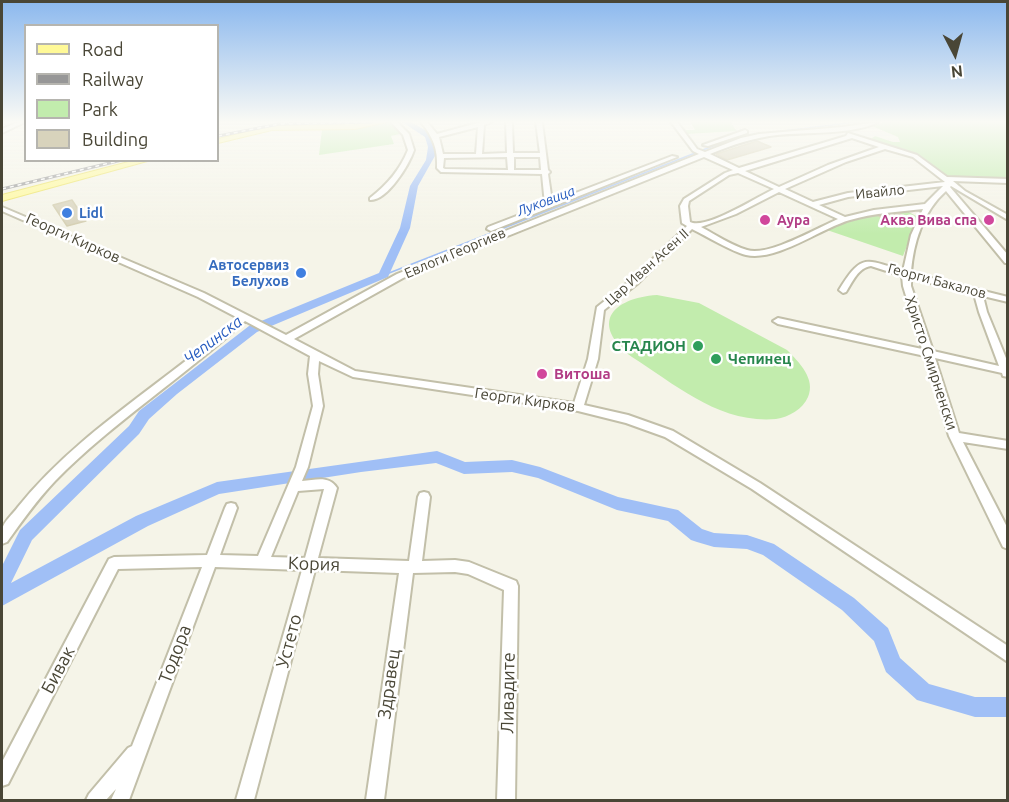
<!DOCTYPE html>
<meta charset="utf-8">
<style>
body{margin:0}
#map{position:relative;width:1009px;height:802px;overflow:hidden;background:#f5f4e8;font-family:Ubuntu,sans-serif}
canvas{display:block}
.frame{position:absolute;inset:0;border:3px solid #494636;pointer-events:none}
.legend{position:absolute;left:24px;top:24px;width:195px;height:138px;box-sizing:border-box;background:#fff;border:2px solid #b6b5af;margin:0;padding:8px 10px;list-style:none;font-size:18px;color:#494636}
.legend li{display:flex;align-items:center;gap:12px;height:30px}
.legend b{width:30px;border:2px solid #b6b5af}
.north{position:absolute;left:925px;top:24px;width:60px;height:60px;-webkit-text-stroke:4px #fff;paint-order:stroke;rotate:174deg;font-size:16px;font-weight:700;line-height:24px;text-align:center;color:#494636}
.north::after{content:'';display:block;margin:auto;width:21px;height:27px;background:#494636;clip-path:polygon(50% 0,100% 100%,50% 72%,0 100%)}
</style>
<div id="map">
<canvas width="1009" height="802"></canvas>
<div class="frame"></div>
<ul class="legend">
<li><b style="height:8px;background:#fff997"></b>Road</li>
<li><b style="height:8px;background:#979797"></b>Railway</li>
<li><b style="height:16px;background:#c2ecad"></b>Park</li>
<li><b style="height:16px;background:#d8d3bc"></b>Building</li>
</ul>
<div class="north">N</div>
</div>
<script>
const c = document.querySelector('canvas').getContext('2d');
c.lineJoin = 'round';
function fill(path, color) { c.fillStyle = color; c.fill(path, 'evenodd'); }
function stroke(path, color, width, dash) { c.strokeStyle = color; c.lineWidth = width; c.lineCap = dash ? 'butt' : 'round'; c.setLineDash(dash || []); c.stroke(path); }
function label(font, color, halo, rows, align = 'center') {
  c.font = font + ' Ubuntu,sans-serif'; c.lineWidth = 5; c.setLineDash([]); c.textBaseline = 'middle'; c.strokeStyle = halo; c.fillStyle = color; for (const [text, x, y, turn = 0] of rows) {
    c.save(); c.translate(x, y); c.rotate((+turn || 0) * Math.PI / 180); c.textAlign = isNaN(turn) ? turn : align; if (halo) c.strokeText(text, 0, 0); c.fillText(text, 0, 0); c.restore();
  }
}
fill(new Path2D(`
 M392,122L404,133L391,136L394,144L319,155L322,129H352Z
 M690,122H730L737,131L686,134L684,130H695Z
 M884,122H1007V181L950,179L916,154L871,139L875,136L893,142H900L898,137L872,126Z
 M907,211L918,217L903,256L827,230L846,220L877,215L890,224L910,220L898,212Z
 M657,295L699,303L787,350C799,362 816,379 808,397C803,409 789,417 776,419C720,424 676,385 632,357C589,324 612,298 657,295Z`), '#c2ecad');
stroke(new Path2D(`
 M384,275L736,137L856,122`), '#a0bff6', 1.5);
fill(new Path2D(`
 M402,122H411L432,134L436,154L418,186L410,228L388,277L257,332L177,394L149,419L139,434L32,540L11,583L136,516L217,482L437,451L465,462L512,460L540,467L618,497L678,510L702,529L714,533L747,535L774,544L854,598L888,628L900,658L929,684L975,697H1008V717H975L917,700L886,672L874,641L842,610L763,555L747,549L714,547L697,542L691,540L668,521L617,510L538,478L512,472L464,474L436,463L361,472L219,494L148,526L2,606V566L20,530L129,426L139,411L249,326L379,273L400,228L410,186L426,160L428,147L425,137Z`), '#a0bff6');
const building = new Path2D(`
 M757,141L771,147L727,160L716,154Z
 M72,200L86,221L67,226L53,205Z
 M900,214L910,220L890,223L879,216Z`);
fill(building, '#d8d3bc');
stroke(building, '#d3cdaf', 1.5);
const minor = new Path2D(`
 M18,122H25L2,133V129Z
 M391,122H397L409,134L414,150C409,165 387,201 370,200V198C387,185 400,170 408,150L403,135Z
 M421,122H427L437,134L481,122H492L484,125L482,154L507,153L506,122H512L513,153H540L536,122H542L548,170L550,172L548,174L552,202L672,156L677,157L491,231L487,229L488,227L545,205L542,174L441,172L437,168C438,149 433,137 421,122ZM478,127L476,154H443L439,137ZM507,157L508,170L445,169L443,168L444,158ZM514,157H540L541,170H514Z
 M671,122H677L697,149L705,152L741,138L759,134L842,127L878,122C854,135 805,132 777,135C752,138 732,145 710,154L739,168L846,136L848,133L917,155L947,177L1008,179V183L953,181L965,191L1008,215V220L951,186L950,187L1008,255V263H1005L946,191C923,211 913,244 911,273L1008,297V302L983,296L987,312L1008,363V377L1003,376L1002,373L935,358L959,433L1008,441V449L963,442L1008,529V549L1003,547L949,436L925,356L778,324L773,321L778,318L922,349L903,286L902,276L871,266C858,268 853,281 846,292L843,293L839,290C862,253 865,259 903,271L911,235L923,209C898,212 873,213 850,220C821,228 777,262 746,255C733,252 706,236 692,229L637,284L604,310L598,359L584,405L628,415L673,431L760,483L1008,646V662L752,489L665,437L626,423L578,411L353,377L319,361L318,374L323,406L308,467L302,481C316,480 329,475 337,488L318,558L409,561L418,497L420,493L424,492L428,493L430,497L422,561L455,560L469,562L516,581L518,586L515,800H497L504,590L468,574L455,572L413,573L384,800H366L399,573L315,570L254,800H236L302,570L215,567L129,800H111L116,789L106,800H86L89,794L128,748L132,746L202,567L118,569L8,784L2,786V762L109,559L114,557L207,555L225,508L227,504L231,503L235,504L237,508L220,555L258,556L296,467L313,406L308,374L310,356L245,321C184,377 113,422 55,481C37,500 22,521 7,542L2,544C2,539 1,534 2,530C3,522 13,514 18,507C78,432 166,382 238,318L198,297L2,211V207L204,293L286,335L397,274L699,154L693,151ZM852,138L879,147L828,165L779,187L745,171ZM885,149L913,157L945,182L848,193L813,202L785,189L846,162ZM704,157L733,170L725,173L684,199L680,206L682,223L687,226L631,280L597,307L588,359L574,403L355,371L294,339L403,278ZM738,173L774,189C757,197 706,230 690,222L688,206L689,201L729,175ZM943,186L925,204L874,210L845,217L819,205L848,197ZM779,192L838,219C817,228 768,257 747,250C731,245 716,235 701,227L736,214ZM911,278L974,294L979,312L999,366L933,351L911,286ZM324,489L305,558L271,557L298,491Z
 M745,130L747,131V133L708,146L703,145Z`);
const major = new Path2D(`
 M371,122H387L355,129L272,130L218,143V139L272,126L355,125Z
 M136,160H151L2,201V195Z`);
stroke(minor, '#c2bfa9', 4);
stroke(major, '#ede35e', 2);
fill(minor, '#fff');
fill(major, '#fff997');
const rail = new Path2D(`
 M218,136L279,124L371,122
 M2,189L122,160`);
stroke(rail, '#979797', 3);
stroke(rail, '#fff', 1.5, [4]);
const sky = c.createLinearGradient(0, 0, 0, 234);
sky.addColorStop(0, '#8bb8ee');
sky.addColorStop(0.52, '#fafaf5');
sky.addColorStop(1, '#fafaf500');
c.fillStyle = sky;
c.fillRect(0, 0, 1009, 234);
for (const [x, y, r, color] of [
 [67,213,6,"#3f7fe0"],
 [765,220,6,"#d1479c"],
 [989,220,6,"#d1479c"],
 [301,273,6,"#3f7fe0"],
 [698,346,6,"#2e9e5b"],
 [716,359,6,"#2e9e5b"],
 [542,374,6,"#d1479c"]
]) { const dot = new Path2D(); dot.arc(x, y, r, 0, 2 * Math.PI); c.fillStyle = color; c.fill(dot); stroke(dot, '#fff', 2); }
label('14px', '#494636', '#fff', [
 ["Ивайло",880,192,-6],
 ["Евлоги Георгиев",455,253,-23],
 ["Цар Иван Асен II",647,267,-42],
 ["Георги Бакалов",937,281,15]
]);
label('italic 14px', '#255bbf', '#fff', [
 ["Луковица",546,201,-21]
]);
label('bold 14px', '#366cbe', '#fff', [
 ["Lidl",79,213],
 ["Автосервиз",289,265,"right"],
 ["Белухов",289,281,"right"]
], 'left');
label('bold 14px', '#b23c85', '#fff', [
 ["Аура",777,220],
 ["Аква Вива спа",977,220,"right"]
], 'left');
label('15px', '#494636', '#fff', [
 ["Георги Кирков",73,238,24],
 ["Христо Смирненски",931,363,72],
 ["Георги Кирков",525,400,8]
]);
label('bold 15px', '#27864d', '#fff', [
 ["СТАДИОН",686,346],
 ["Чепинец",728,359,"left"]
], 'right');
label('bold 15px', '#b23c85', '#fff', [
 ["Витоша",554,374]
], 'left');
label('italic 16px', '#255bbf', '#fff', [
 ["Чепинска",213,340,-37]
]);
label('18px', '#494636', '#fff', [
 ["Кория",314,564,2],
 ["Устето",289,641,-75],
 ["Тодора",175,654,-69],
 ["Бивак",58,670,-62],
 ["Здравец",389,684,-82],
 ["Ливадите",508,693,-89]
]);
</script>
